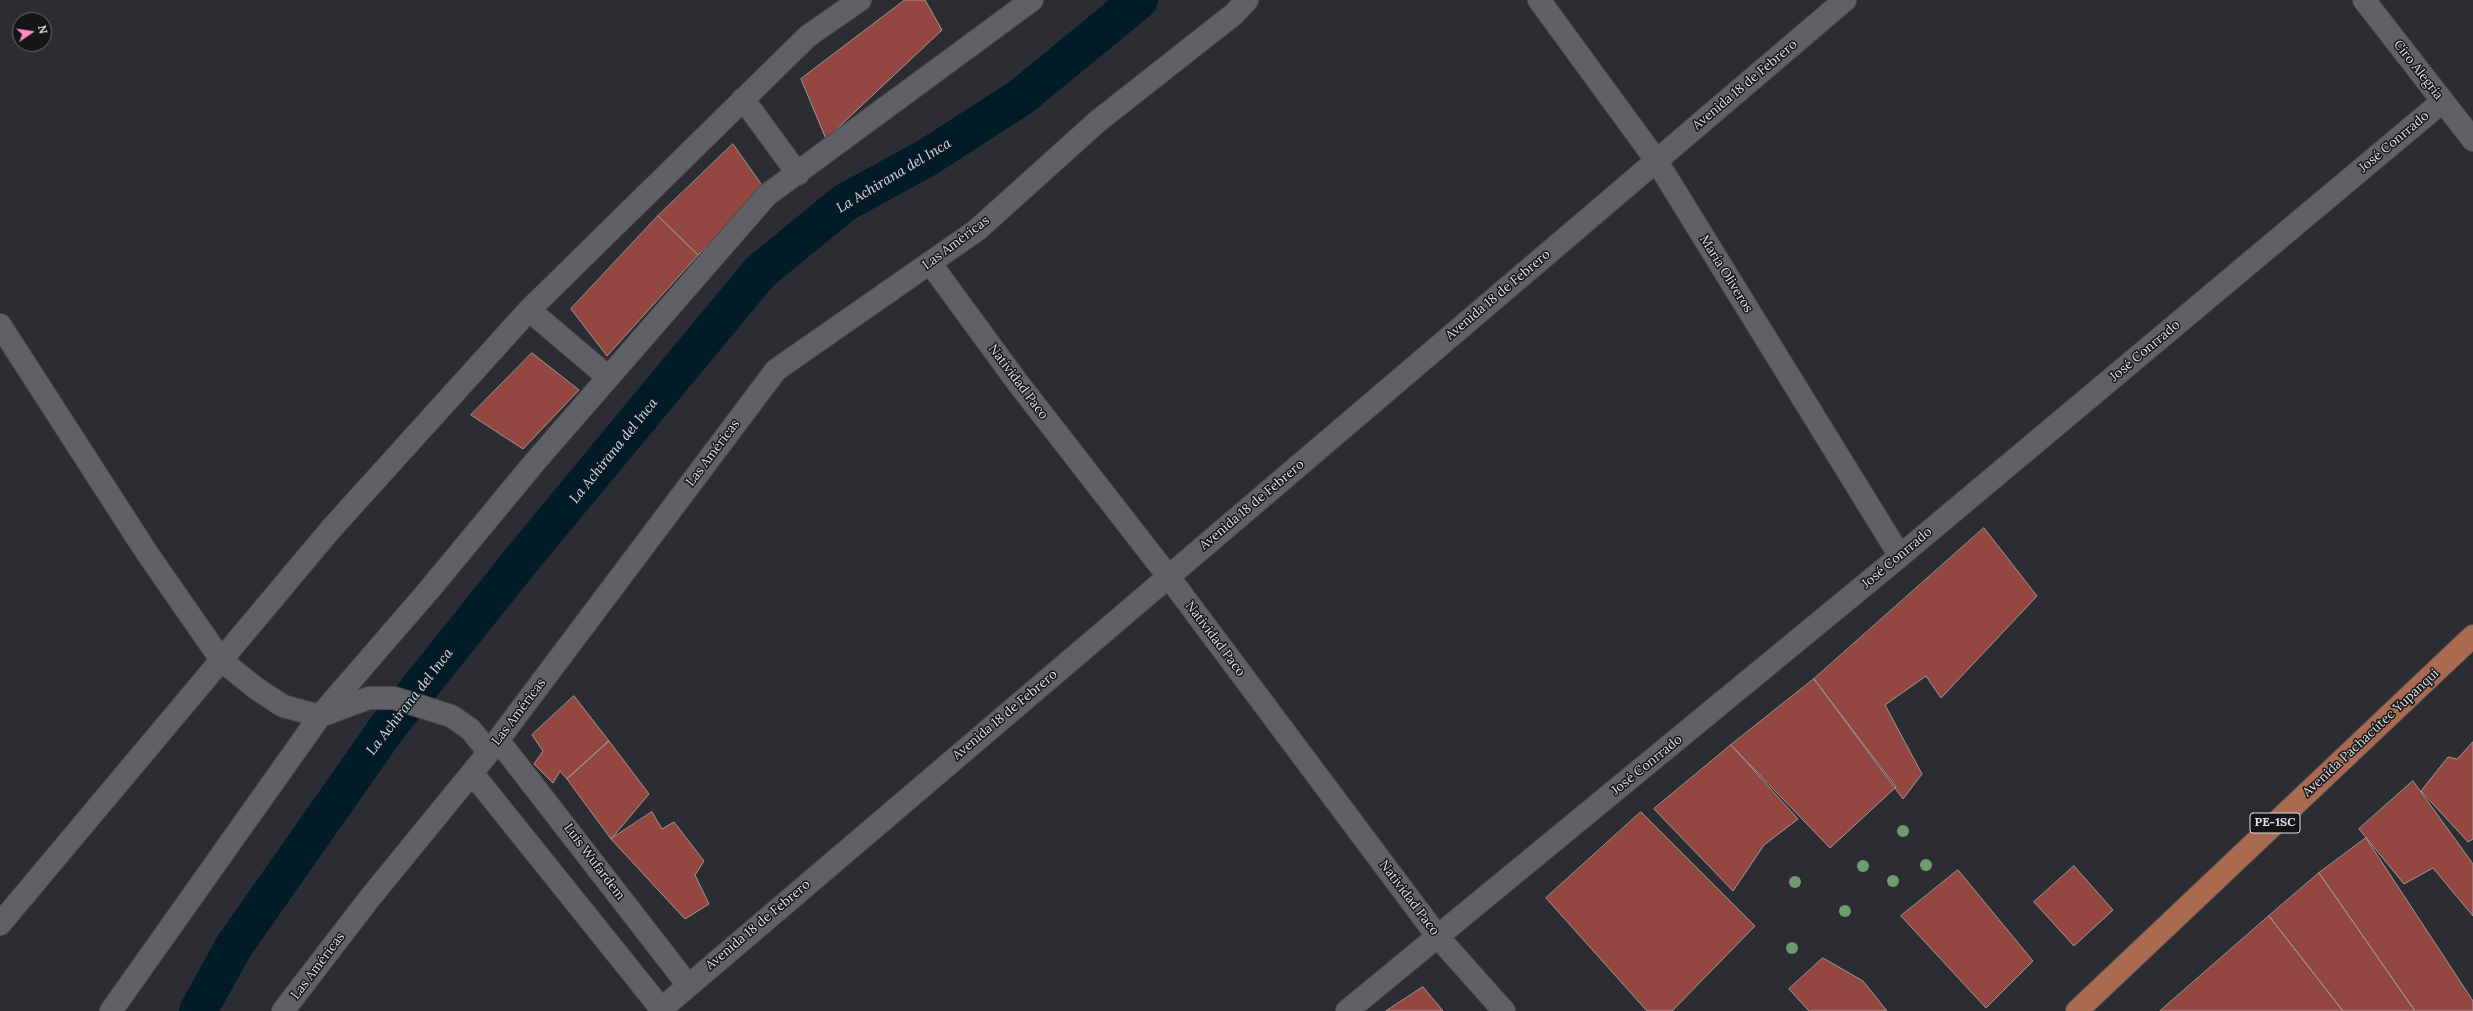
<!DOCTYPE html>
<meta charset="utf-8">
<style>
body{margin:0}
#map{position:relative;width:2473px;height:1011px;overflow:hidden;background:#2c2d32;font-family:Lora,serif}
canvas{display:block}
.north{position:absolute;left:12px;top:12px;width:40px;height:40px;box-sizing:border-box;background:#151518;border:1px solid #66676a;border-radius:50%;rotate:77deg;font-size:11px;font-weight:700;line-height:16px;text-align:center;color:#e0e1e4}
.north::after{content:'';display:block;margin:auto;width:14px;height:18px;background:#fe8ebb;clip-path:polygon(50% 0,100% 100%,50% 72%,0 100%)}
</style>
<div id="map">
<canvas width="2473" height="1011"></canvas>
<div class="north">N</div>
</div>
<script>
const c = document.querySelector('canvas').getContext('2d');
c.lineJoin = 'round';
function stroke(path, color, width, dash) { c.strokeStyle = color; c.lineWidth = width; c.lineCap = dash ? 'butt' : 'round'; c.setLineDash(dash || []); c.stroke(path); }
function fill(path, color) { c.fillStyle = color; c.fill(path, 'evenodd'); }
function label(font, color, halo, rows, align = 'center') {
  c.font = font + ' Lora,serif'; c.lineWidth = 3; c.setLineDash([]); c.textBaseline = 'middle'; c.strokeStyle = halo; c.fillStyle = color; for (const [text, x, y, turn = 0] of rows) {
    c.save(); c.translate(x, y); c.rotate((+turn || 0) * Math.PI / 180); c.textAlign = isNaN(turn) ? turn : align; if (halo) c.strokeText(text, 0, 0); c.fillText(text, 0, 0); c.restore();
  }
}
stroke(new Path2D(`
 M198,1011L234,946L387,728L527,553L760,272L844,203L928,157L1021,97L1139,0`), '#011b28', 38);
const building = new Path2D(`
 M905,0H925L942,30L826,139L801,79Z
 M733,144L766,191L698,255L658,216Z
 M658,216L698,255L607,356L571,309Z
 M532,353L579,390L523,449L471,415Z
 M1984,528L2037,596L1941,698L1926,676L1885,705L1922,774L1903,799L1814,679Z
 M1814,679L1896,787L1830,848L1731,745Z
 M574,696L609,741L567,779L560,771L553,783L534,764L543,751L532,735Z
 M609,741L649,794L611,839L567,779Z
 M2473,742V839L2468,842L2421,791L2448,757L2457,759Z
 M1731,745L1798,819L1764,845L1733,891L1654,809Z
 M2413,781L2473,864V916L2433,868L2404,884L2359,829Z
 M652,812L662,829L674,822L704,861L695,875L709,904L685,919L611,839Z
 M1641,812L1755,926L1672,1011H1647L1546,898Z
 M2366,838L2473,1001V1011H2415L2319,873Z
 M2074,866L2113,910L2074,946L2034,902Z
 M1958,870L2033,961L1986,1008L1901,916Z
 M2319,873L2415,1011H2343L2269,916Z
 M2269,916L2343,1011H2160Z
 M1823,958L1863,981L1887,1011H1809L1789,989Z
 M1423,987L1443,1011H1386Z`);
fill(building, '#934740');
stroke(building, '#9f9796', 1);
const minor = new Path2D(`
 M1539,0L1656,160L1900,556
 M2364,0L2473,140
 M743,99L798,174
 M930,263L1018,383L1168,576L1438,937L1504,1011
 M529,310L608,377
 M0,325L147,553L222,661L257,689L283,706L320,716L369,698H394L451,716L470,729L489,752
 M498,740L688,985
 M472,773L663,1011
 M0,924L331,529L529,310L808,36L860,0
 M111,1011L320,716L429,590L534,463L767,195L1032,0
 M283,1011L369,899L489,752L776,370L977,230L1098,121L1234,14L1247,0
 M659,1011L1845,0
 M1347,1011L1900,556L2443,101`);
const primary = new Path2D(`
 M2077,1011L2473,636`);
stroke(minor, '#4a4a4f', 24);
stroke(primary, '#4a4a4f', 24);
stroke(minor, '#606067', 22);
stroke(primary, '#a96a50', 22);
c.fillStyle = '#709a70';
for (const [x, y] of [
 [1903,831],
 [1926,865],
 [1863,866],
 [1893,881],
 [1795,882],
 [1845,911],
 [1792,948]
]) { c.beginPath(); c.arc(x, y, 6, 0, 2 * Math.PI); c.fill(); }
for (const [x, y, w] of [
 [2275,823,50]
]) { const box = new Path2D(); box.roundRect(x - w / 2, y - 10, w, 20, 3); c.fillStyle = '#151518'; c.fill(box); stroke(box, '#e0e1e4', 1); }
label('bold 12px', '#e0e1e4', null, [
 ["PE-1SC",2275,823]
]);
label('13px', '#e0e1e4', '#151518', [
 ["Ciro Alegría",2418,70,52],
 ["Avenida 18 de Febrero",1745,85,-40],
 ["José Conrrado",2394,142,-40],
 ["Las Américas",956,243,-37],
 ["María Oliveros",1726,274,58],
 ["Avenida 18 de Febrero",1498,295,-40],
 ["José Conrrado",2145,351,-40],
 ["Natividad Paco",1018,382,53],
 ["Las Américas",713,453,-53],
 ["Avenida 18 de Febrero",1252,505,-40],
 ["José Conrrado",1897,558,-40],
 ["Natividad Paco",1215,639,53],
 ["Las Américas",519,712,-53],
 ["Avenida 18 de Febrero",1005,715,-40],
 ["Avenida Pachacútec Yupanqui",2371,733,-43],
 ["José Conrrado",1647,765,-39],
 ["Luis Wufardem",594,862,53],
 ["Natividad Paco",1409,898,53],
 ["Avenida 18 de Febrero",758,925,-40],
 ["Las Américas",318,966,-53]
]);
label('italic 14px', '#b9e1f9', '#151518', [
 ["La Achirana del Inca",894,176,-31],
 ["La Achirana del Inca",614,451,-51],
 ["La Achirana del Inca",410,702,-52]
]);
</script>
